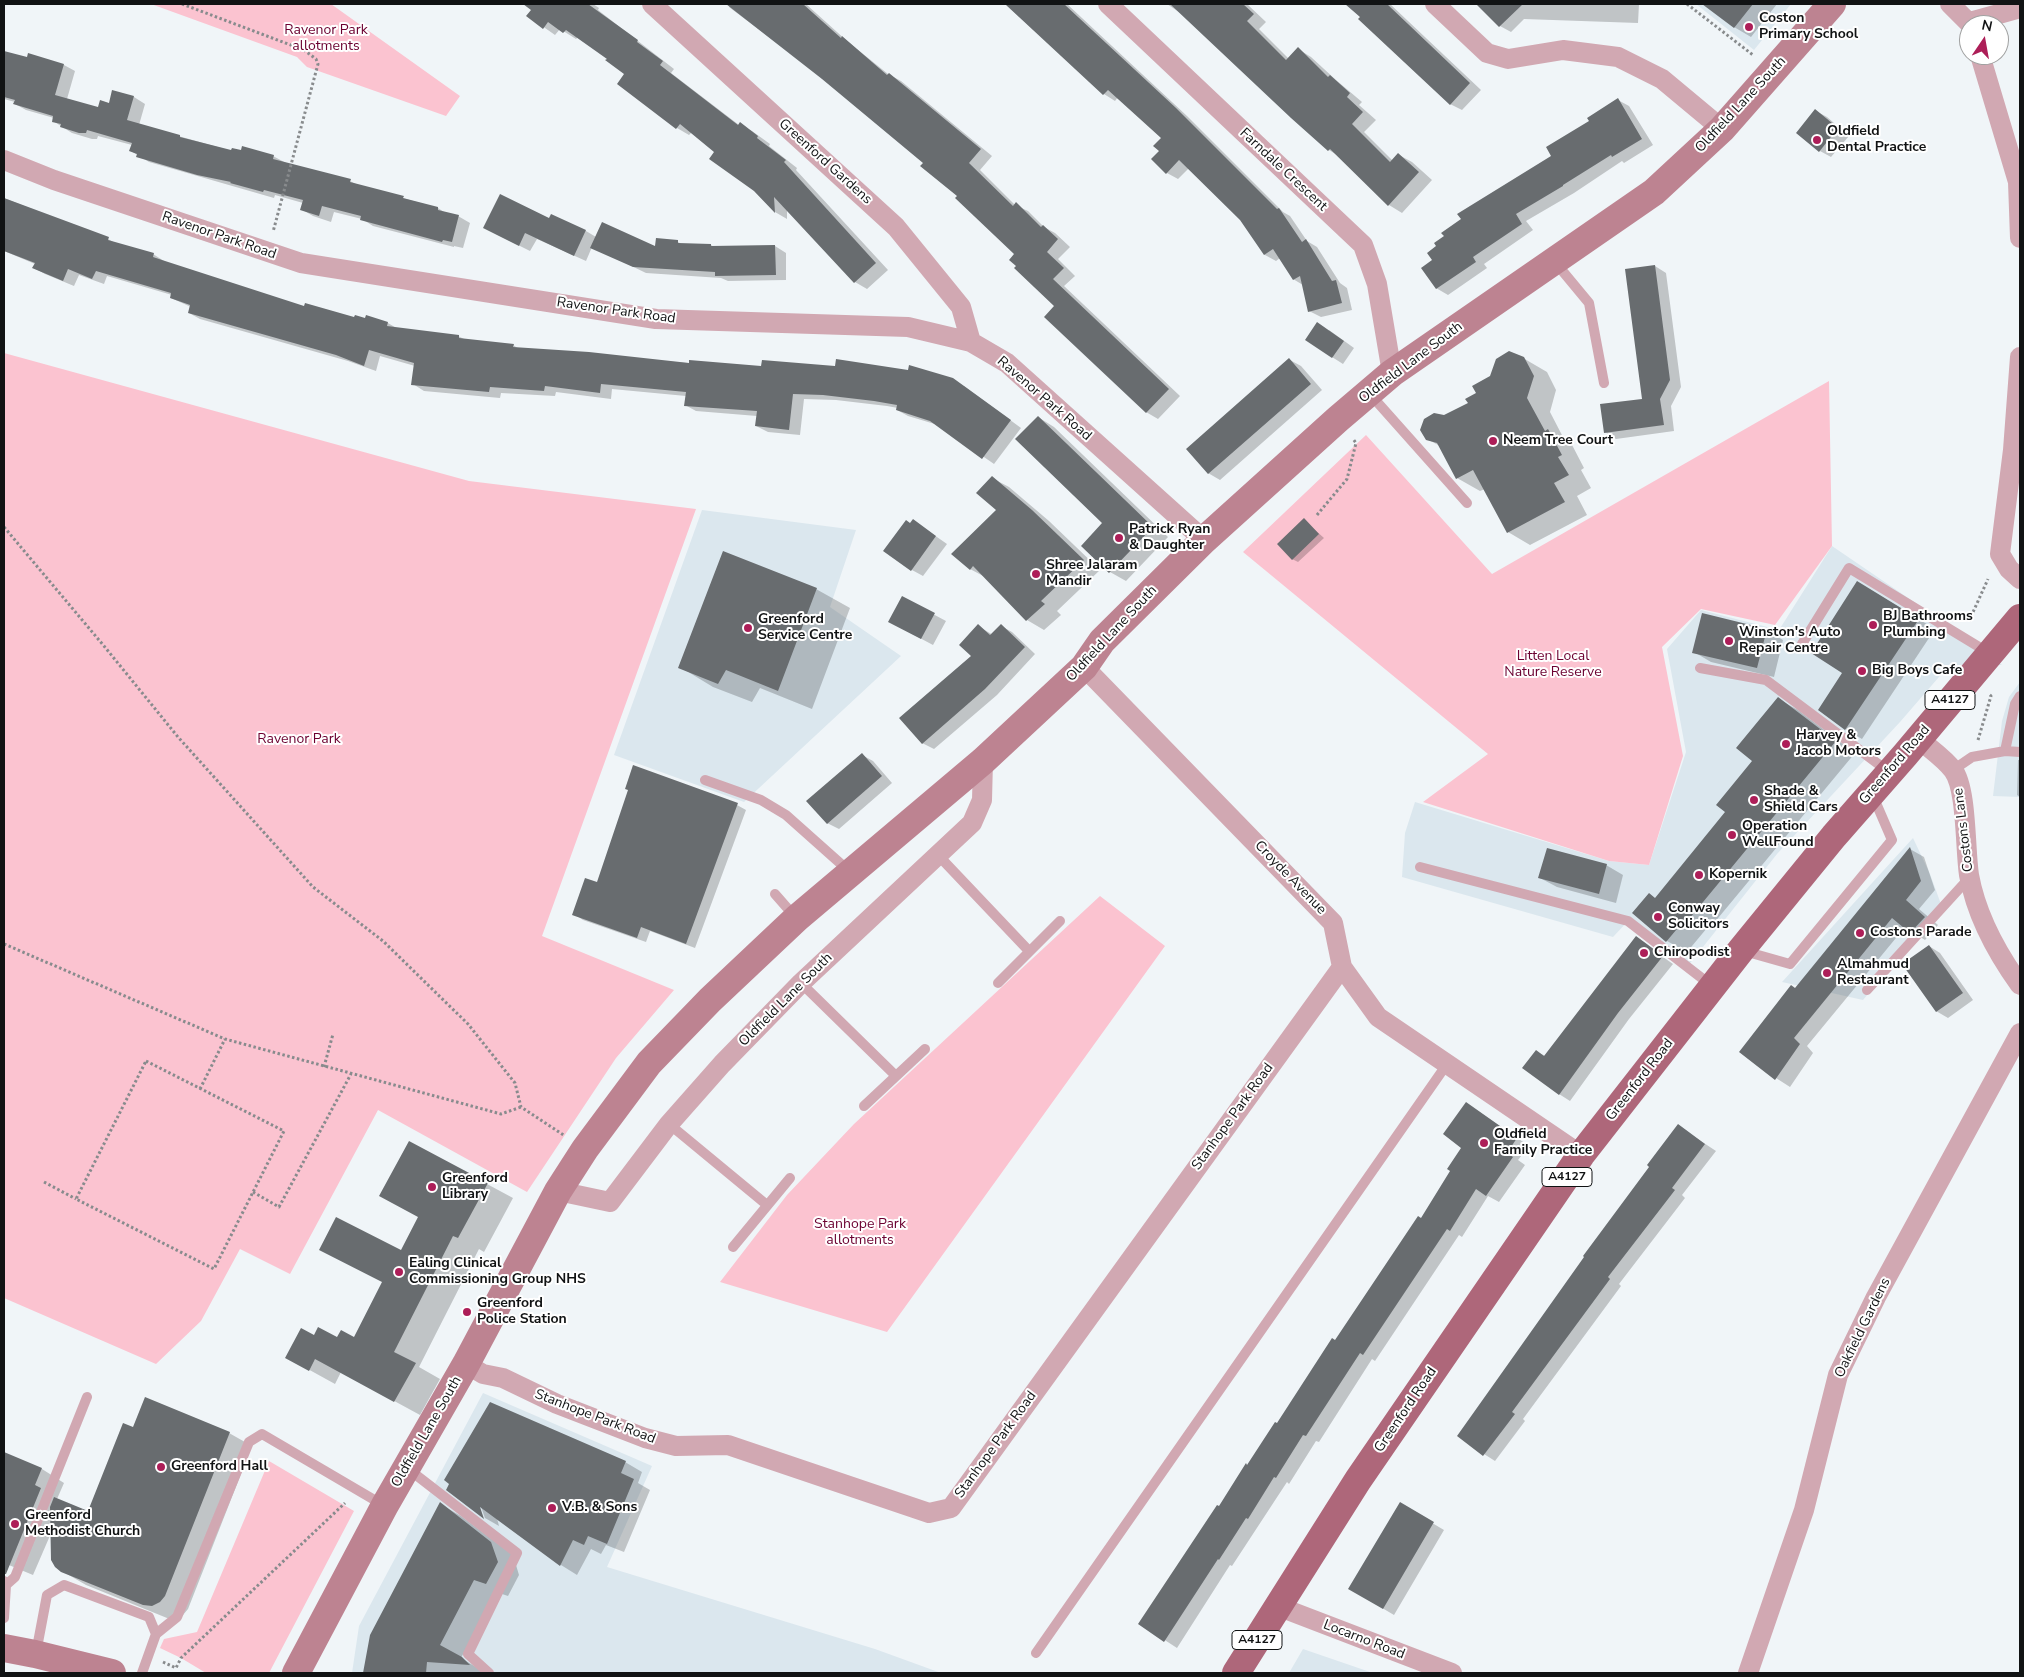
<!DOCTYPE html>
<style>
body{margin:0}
#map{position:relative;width:2024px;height:1677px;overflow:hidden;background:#f0f5f8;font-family:"Nunito Sans",sans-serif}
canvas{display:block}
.frame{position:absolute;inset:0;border:5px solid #111314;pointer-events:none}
.north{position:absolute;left:1959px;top:15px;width:50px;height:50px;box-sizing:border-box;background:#fff;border:1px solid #a0a1a1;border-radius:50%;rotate:12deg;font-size:14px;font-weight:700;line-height:20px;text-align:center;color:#111314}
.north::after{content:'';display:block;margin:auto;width:18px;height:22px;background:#ad1e58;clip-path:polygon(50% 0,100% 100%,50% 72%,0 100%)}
</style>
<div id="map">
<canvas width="2024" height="1677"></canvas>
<div class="frame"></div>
<div class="north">N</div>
</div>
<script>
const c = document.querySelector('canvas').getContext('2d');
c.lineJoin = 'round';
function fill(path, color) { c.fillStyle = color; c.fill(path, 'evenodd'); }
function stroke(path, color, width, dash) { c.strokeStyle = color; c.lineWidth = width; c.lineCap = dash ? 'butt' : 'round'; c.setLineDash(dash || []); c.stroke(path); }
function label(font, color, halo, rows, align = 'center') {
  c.font = font + ' "Nunito Sans",sans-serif'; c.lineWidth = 4; c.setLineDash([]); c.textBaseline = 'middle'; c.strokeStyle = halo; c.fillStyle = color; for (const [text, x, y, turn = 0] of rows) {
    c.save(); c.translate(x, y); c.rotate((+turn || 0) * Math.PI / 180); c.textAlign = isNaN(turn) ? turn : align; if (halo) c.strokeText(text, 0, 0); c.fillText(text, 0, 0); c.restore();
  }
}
fill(new Path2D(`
 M1696,4H1791L1754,50Z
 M702,510L856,530L830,607L901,656L744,802L614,755Z
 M1832,546L1961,634L2002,665H1939L1945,670L1900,722L1777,854L1687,967L1628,921L1613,937L1402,877L1405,833L1415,802L1609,861L1649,865L1686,752L1667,649L1701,610L1779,630Z
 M2020,682V797L1993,796L2002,721L2009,697Z
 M1913,838L1930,874L1942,907L1863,1000L1782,982Z
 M483,1393L652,1466L607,1567L875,1649L941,1673H352L359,1626Z
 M1303,1649L1373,1673H1289Z`), '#dbe7ee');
fill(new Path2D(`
 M151,4H331L460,96L446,116L307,67L297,57Z
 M4,353L469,481L696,509L542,936L674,990L616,1058L527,1192L378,1110L290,1274L240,1249L201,1321L156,1364L4,1298Z
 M1829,381L1832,546L1775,625L1701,609L1662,647L1683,756L1649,865L1609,861L1423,802L1488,754L1243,552L1366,435L1492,574Z
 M1100,896L1165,946L887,1332L720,1282L787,1195L854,1124Z
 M269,1461L354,1511L269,1673H206L181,1658L160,1648L164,1639L197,1632Z`), '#fbc3d0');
fill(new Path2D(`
 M537,4H593L599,8L598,10L674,69L671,73L739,125L752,131L770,144L769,146L797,168L796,170L888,270L867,289L855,282L787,208V219L775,212L716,152L692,132L689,135L677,128L619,84L626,74L608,58L578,37L576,39L560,29L555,35L528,16Z
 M729,4H778L786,10L791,4L807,5L847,41L888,74L901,81L992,156L980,170L1015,205L1028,211L1044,227L1055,233L1070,247L1058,259L1075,276L1064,286L1180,396L1158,419L1146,412L1056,306L1018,267L1016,254L959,196L924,163L823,78L729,7L731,5Z
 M1005,4H1067L1187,116L1283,212L1290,216L1307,241L1317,247L1340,283L1347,288L1352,310L1321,317L1309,311L1303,285L1293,279L1280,258L1276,261L1265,255L1241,219L1189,168L1178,179L1167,173L1160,151L1163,138L1118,97L1115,101L1104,94Z
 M1167,4H1247L1266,22L1259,29L1289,59L1298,49L1311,57L1336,80L1362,102L1359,105L1376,120L1364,132L1393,161L1399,155L1412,162L1432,180L1402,213L1389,205L1337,155L1329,150L1185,16Z
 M1347,4H1390L1481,90L1462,110L1450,104Z
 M1483,4H1639L1638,23L1524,19L1511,32L1500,26L1481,6Z
 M1708,4H1777L1751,37L1734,27L1706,6Z
 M4,52L28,59L64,65L75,71L67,99L99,109L110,104L113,92L134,97L145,104L139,125L232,151L273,156L286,163L350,181L360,186L438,208L447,214L458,216L470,223L463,248L454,246V247L373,226L362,219L334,212L331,222L313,216L301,209L303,203L275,195L274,198L149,162L131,151L132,145L98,136L97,139H92L72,133L53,121L54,118L26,110L15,104V102L4,99Z
 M1618,100L1629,106L1653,145L1624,163L1622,161L1574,193L1526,221L1533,230L1484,264L1487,268L1448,295L1436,288L1433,261L1591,121Z
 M1816,111L1827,117L1849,136L1831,157L1820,151Z
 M4,198L108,239L117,244L153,254L164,261V262L305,307L355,319L365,320L366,317L388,323L398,329L458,336L466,340L513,345L519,349L964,386L1021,428L994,464L938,425L908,416L897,410L898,408L887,406L836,400L804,399L800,435L768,432L756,426L757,416L696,411L685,405L686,396L612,389L611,399L556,392L555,396L501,393L500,398L424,391L413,384L415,366L380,356L376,371L348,361L200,319L189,313L191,307L171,298L172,295L107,276L104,284L79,275L74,286L45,274L34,268L35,264L4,251Z
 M550,219L586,231L596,237L656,248L657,240L678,242L683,245H711L714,247L775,246L786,253V280L728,281L721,278L646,273L592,247L586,261L537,239L530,251L496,234Z
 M1655,266L1666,273L1681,387L1671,406L1674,431L1616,439L1605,432L1644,400Z
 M1329,330L1354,348L1343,364L1332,357Z
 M1523,358L1547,372L1556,390L1550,412L1564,439L1571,443L1584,468L1581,470L1591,488L1577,496L1587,515L1530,545L1508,532L1485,489L1480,491L1457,478L1440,446L1427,439L1444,417L1469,403L1477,393Z
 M1290,360L1301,366L1322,390L1220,480L1208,473Z
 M1038,417L1054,427L1168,537L1126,581L1110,572L1104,523Z
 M992,478L1009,487L1049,521L1100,570L1057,611L1061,615L1044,630L1027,620L985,577L970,569L998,510Z
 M1304,520L1324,538L1298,562L1292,559Z
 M914,521L947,544L923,576L912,570Z
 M816,589L850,608L812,709L760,688L752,702L713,687L680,667Z
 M1874,592L1935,629L1862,739L1845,729L1819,710L1844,672Z
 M903,598L946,621L933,645L901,628Z
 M978,626L993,635L1001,626L1012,632L1035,654L997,695L934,749L922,743L973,656Z
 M1766,630L1783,640L1774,677L1711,662L1694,652Z
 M1778,699L1798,710L1855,753L1709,929L1707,928L1687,952L1667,941L1634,912L1649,894L1656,899L1727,812L1754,761Z
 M862,755L873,761L892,783L839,829L827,823Z
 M2018,760H2020V797L2017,795Z
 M737,805L746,810L695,948L650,931L646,942L583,920L574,914Z
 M1910,849L1924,857L1935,890L1919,909L1938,925L1925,940L1905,927L1807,1046L1813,1053L1790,1087L1776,1078L1741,1051L1796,989Z
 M1606,865L1623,875L1616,903L1557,887L1540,878Z
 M1636,938L1673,964L1629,1019L1570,1101L1559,1094L1536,1051L1545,1056Z
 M1929,946L1940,953L1973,1000L1948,1018L1936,1011Z
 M1478,1111L1529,1146L1518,1160L1525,1165L1499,1202L1488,1196L1462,1237L1459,1235L1375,1361L1372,1359L1319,1442L1316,1441L1289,1484L1287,1482L1232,1566L1230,1565L1177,1648L1140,1624L1219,1507L1421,1220L1452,1171Z
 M1678,1126L1716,1151L1682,1195L1685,1198L1619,1284L1621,1286L1523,1419L1525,1421L1495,1461L1484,1454L1651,1167Z
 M487,1184L513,1198L484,1252L479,1249L419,1367L440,1379L420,1415L341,1372L335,1384L286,1357L314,1336L337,1339L354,1338L402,1252Z
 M134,1428L229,1433L252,1446L188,1609L183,1615L175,1618H167L86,1585L62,1571L52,1531L33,1575L4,1563V1459L6,1455L42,1469L64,1483L57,1499L89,1513Z
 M625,1462L642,1472L638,1483L650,1490L624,1552L606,1545L601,1554L591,1549L577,1575L561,1565L497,1518L499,1526L485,1518L479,1501L448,1489Z
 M440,1504L461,1516L513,1555L519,1575L508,1596L496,1592L461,1658L486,1673H364L372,1636Z
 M1400,1504L1444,1530L1394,1615L1350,1589Z`), '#0003');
fill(new Path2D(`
 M523,4H588L638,40L637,42L663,61L660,65L738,125L740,122L758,136L757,138L786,160L784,162L876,263L854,283L774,197L775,213L754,191L709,159L714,152L680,124L676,129L617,84L624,74L605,60L607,59L566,30L563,33L548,22L543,29L526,16L531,10Z
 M726,4H803L841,38L842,36L887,75L889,73L981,149L969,163L1013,206L1016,202L1041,227L1043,225L1058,239L1047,252L1064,268L1053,279L1169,389L1146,413L1044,317L1054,306L1014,268L1016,266L1009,260L1014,254L955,198L957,196L920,166L923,163L822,79Z
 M1005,4H1064L1176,108L1277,209L1279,208L1302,242L1306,239L1332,281L1336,280L1342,303L1308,312L1300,276L1293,280L1273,249L1264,255L1240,220L1179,160L1166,174L1151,159L1159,151L1153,146L1161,138L1108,90L1103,95Z
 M1170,4H1243L1254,14L1247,21L1286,60L1298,47L1328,77L1330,75L1350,93L1347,97L1363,112L1352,124L1390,162L1398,153L1419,172L1388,206L1330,149L1328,151L1291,118Z
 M1345,4H1387L1470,83L1450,105L1358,19L1360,17Z
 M1476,4H1523L1499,27Z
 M1702,4H1753L1734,28Z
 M4,51L27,57L28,53L64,64L55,95L98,107L100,100L109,103L112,90L134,96L127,120L180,135V137L231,150L232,148L241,150L242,146L274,155L273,159L351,179L350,182L404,196L403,198L438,207V210L459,215L452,242L443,240L442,242L360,220L361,216L322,206L319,216L300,210L303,200L264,190L263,192L230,183L231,182L197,175L136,157L137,154L129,151L132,143L87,130L86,133H79L60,127L61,124L52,122L53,116L13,104L15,100L4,97Z
 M1618,98L1642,139L1612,157L1611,155L1563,185V186L1516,214L1522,224L1473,257L1476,262L1436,289L1421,268L1432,260L1427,253L1436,246L1434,243L1444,236L1441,233L1461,219L1457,214L1551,156L1546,147L1589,121L1587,118Z
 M1815,109L1838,128L1819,152L1796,133Z
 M500,194L549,218L551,214L586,230L574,256L525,233L519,246L483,228Z
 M4,198L109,237L108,240L154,253L153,257L162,260L304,306L305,303L354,317L355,315L365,318L366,315L388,322L387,326L459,335V338L514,344L513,347L589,352L689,363V360L761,366L762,360L835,366L836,359L908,370L909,365L953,378L1011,420L982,459L930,421L896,410L897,405L874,401L823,395L793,394L789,430L755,426L757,411L684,406L686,392L601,384L600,393L545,386L544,391L490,387L489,392L411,385L414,363L369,350L364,366L336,355L188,313L190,305L170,298L171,293L96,271L92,279L68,269L63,281L32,268L35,263L4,251Z
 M602,222L655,246L656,238L678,240V243L711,244V246L775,245L776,275L715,276V272L633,267L590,248Z
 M1655,265L1670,380L1660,399L1664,425L1604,433L1600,404L1642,399L1625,269Z
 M1317,322L1344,341L1332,358L1305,340Z
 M1509,351L1524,357L1534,376L1527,398L1545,431L1548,429L1562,455L1558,457L1569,475L1554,483L1565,502L1507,533L1473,470L1456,479L1437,443L1426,440L1420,430L1424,419L1434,413L1444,415L1468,403L1465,399L1476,393L1472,386L1490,376L1496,359Z
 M1289,358L1311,384L1208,474L1186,449Z
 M1038,416L1153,527L1109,573L1081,546L1102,523L1015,439Z
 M992,476L1032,510L1084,560L1041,601L1045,604L1026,621L973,566L970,570L951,554L996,510L976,493Z
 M1304,518L1319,534L1292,560L1277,544Z
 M913,519L936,536L911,571L883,551L906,520L910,523Z
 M723,551L817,588L778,691L726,670L718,684L678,668Z
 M1857,581L1919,619L1845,730L1818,710L1842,673L1811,653Z
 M902,596L935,613L921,639L888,622Z
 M1702,613L1767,629L1757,668L1692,653Z
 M978,624L990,635L1001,624L1025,647L985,689L922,744L899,718L971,656L959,645Z
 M1778,697L1836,741L1689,919L1687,917L1666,942L1632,913L1649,893L1655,898L1725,812L1716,805L1752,761L1736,748Z
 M862,753L882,776L827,824L806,801Z
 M633,765L738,803L686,944L641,927L637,938L572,915L585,878L597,882L628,790L625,789Z
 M1910,847L1921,881L1906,900L1925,917L1910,933L1892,918L1794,1038L1800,1044L1775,1080L1739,1052L1791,985L1795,988Z
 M1547,848L1607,864L1599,894L1538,878Z
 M1636,936L1663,956L1618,1013L1559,1095L1522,1068L1536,1050L1544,1056Z
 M1929,945L1963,993L1936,1012L1902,964Z
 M1466,1102L1517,1138L1507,1153L1513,1157L1486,1196L1476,1189L1450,1231L1447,1229L1363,1355L1360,1353L1306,1436L1303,1435L1276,1478L1274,1477L1248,1519L1246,1518L1219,1560L1218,1559L1164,1642L1138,1624L1217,1505L1219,1506L1246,1463L1247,1465L1275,1422L1277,1423L1332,1338L1335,1340L1418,1216L1421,1218L1450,1171L1447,1169L1461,1148L1443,1134Z
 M1678,1124L1705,1144L1672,1188L1675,1190L1608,1277L1610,1279L1512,1412L1515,1414L1483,1456L1457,1436L1584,1257L1583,1256L1649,1167L1647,1165Z
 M409,1141L488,1183L458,1238L453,1236L394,1352L416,1363L394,1402L315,1359L309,1371L285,1358L301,1328L314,1335L318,1327L337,1337L341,1330L354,1337L382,1282L319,1250L336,1217L401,1250L418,1217L379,1196Z
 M145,1397L230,1432L165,1596L160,1602L152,1606L143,1605L61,1572L55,1567L51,1560L50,1507L54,1497L88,1511L123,1423L133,1427Z
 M490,1402L626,1461L621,1473L634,1479L607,1544L588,1536L584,1545L573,1540L560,1566L480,1507L484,1519L446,1490L449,1484L444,1480Z
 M4,1452L42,1468L35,1485L41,1488L6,1574H4Z
 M440,1502L491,1542L498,1562L486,1584L474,1580L440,1645L462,1657L470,1665L427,1662L426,1673H363L370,1635Z
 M1400,1502L1434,1522L1383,1609L1348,1589Z`), '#686c6f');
stroke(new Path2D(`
 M182,4L304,50L316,59L318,64L273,232
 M1687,4L1753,55
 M1317,515L1347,479L1356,443L1353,439
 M4,527L104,646L178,737L313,887L383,941L468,1024L515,1083L521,1107L565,1136
 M1969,621L1988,579
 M1978,740L1991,696L1989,694
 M4,944L225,1039L501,1114L521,1107
 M146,1061L284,1131L214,1269L76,1199Z
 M324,1067L333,1034
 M200,1089L225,1039
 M44,1182L76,1199
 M253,1192L279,1207L351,1074
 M163,1662L176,1668L181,1658L345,1503`), '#888b8d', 3, [2.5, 2.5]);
stroke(new Path2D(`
 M1555,262L1589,303L1604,383
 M1370,394L1467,503
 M1802,644L1849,568L1989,653
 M1700,668L1766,680L1889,772
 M2005,751L2020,752
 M1953,770L1972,757L2005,751L2015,704L2020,696
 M705,780L761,800L786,815L850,872
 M937,854L1029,951
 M1420,867L1628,921L1712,986
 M775,894L796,918
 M1744,951L1790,964L1892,840L1873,796
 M801,983L896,1076
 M998,983L1060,921
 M1867,990L1970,877
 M864,1106L925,1049
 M669,1124L767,1205
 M733,1247L790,1178
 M407,1468L517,1553L468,1654L489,1673
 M4,1581L6,1585L4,1618
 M6,1585L15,1577L87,1397
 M156,1634L177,1617L249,1442L262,1434L383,1505
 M36,1653L47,1595L64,1585L149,1617L156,1634L142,1673
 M1036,1653L1447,1064`), '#d1a8b2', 10);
stroke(new Path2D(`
 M652,4L896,227L961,307L971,342
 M1108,4L1363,245L1377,284L1392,373
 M1435,4L1487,53L1508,59L1563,50L1618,57L1662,79L1722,129
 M1950,4L1971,25
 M1970,22L2020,8
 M1980,55L2018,182L2020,238
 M4,160L54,180L301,263L656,319L908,327L971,342L1007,363L1204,540
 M2020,357L2013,450L2000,554L2009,569L2020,579
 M1084,667L1333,923L1342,967L1378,1017L1581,1155
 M1919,739C1930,749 1944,758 1953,770C1967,788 1965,849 1969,875C1976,914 1997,953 2020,985
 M558,1191L610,1202L669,1124L722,1064L801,983L972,823L982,800L983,761
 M466,1364L483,1374L503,1378L557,1404L645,1438L676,1446L728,1445L929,1513L951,1508L1342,967
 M1277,1606L1452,1673
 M1748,1673L1804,1510L1838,1375L1876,1297L2020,1033`), '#d1a8b2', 20);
stroke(new Path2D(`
 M4,1648L35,1654L112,1673
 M296,1673L385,1505L466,1364L558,1191L585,1149L649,1063L710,1000L797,918L983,761L1084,667L1102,641L1204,540L1338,419L1392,373L1654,192L1722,129L1832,4`), '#bd8391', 28);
stroke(new Path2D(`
 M1236,1673L1358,1480L1581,1155L1741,950L1834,836L1905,755L2020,618`), '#ae677a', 28);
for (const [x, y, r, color] of [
 [1749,27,5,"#ad1e58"],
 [1817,140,5,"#ad1e58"],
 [1493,441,5,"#ad1e58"],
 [1119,538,5,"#ad1e58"],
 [1036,574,5,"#ad1e58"],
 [1873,625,5,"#ad1e58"],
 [748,628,5,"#ad1e58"],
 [1729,641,5,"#ad1e58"],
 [1862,671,5,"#ad1e58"],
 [1786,744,5,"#ad1e58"],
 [1754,800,5,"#ad1e58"],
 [1732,835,5,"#ad1e58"],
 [1699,875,5,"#ad1e58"],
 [1658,917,5,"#ad1e58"],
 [1860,933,5,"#ad1e58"],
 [1644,953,5,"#ad1e58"],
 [1827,973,5,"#ad1e58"],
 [1484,1143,5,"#ad1e58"],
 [432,1187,5,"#ad1e58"],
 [399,1272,5,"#ad1e58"],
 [467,1312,5,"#ad1e58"],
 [161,1467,5,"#ad1e58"],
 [552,1508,5,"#ad1e58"],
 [15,1524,5,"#ad1e58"]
]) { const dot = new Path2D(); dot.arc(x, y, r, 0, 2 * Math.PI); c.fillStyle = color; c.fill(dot); stroke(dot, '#fff', 2); }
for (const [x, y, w] of [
 [1950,700,50],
 [1567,1177,50],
 [1257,1640,50]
]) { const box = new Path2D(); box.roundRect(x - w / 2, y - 9.5, w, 19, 4); c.fillStyle = '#fff'; c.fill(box); stroke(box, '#111314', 1); }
label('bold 12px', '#111314', null, [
 ["A4127",1950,700],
 ["A4127",1567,1177],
 ["A4127",1257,1640]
]);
label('bold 14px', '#111314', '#fff', [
 ["Coston",1759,19],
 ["Primary School",1759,35],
 ["Oldfield",1827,132],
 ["Dental Practice",1827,148],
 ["Neem Tree Court",1503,441],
 ["Patrick Ryan",1129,530],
 ["& Daughter",1129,546],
 ["Shree Jalaram",1046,566],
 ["Mandir",1046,582],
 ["BJ Bathrooms",1883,617],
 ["Plumbing",1883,633],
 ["Greenford",758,620],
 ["Service Centre",758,636],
 ["Winston's Auto",1739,633],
 ["Repair Centre",1739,649],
 ["Big Boys Cafe",1872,671],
 ["Harvey &",1796,736],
 ["Jacob Motors",1796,752],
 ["Shade &",1764,792],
 ["Shield Cars",1764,808],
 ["Operation",1742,827],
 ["WellFound",1742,843],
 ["Kopernik",1709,875],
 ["Conway",1668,909],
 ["Solicitors",1668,925],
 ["Costons Parade",1870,933],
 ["Chiropodist",1654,953],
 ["Almahmud",1837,965],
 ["Restaurant",1837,981],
 ["Oldfield",1494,1135],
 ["Family Practice",1494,1151],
 ["Greenford",442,1179],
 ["Library",442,1195],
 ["Ealing Clinical",409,1264],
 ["Commissioning Group NHS",409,1280],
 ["Greenford",477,1304],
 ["Police Station",477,1320],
 ["Greenford Hall",171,1467],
 ["V.B. & Sons",562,1508],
 ["Greenford",25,1516],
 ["Methodist Church",25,1532]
], 'left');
label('14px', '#6b0030', '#fff', [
 ["Ravenor Park",326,31],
 ["allotments",326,47],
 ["Litten Local",1553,657],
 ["Nature Reserve",1553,673],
 ["Ravenor Park",299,740],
 ["Stanhope Park",860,1225],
 ["allotments",860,1241]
]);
label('14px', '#111314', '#fff', [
 ["Oldfield Lane South",1741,105,-47],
 ["Greenford Gardens",825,162,42],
 ["Farndale Crescent",1283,170,43],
 ["Ravenor Park Road",219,236,19],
 ["Ravenor Park Road",616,311,8],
 ["Oldfield Lane South",1411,363,-37],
 ["Ravenor Park Road",1044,399,41],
 ["Oldfield Lane South",1112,634,-47],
 ["Greenford Road",1895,765,-49],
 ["Costons Lane",1964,830,-97],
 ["Croyde Avenue",1290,878,46],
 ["Oldfield Lane South",786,1000,-45],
 ["Greenford Road",1640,1080,-52],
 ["Stanhope Park Road",1233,1117,-54],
 ["Oakfield Gardens",1863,1328,-64],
 ["Greenford Road",1406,1410,-56],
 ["Stanhope Park Road",595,1417,21],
 ["Oldfield Lane South",427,1432,-60],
 ["Stanhope Park Road",996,1445,-54],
 ["Locarno Road",1364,1640,21]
]);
</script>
